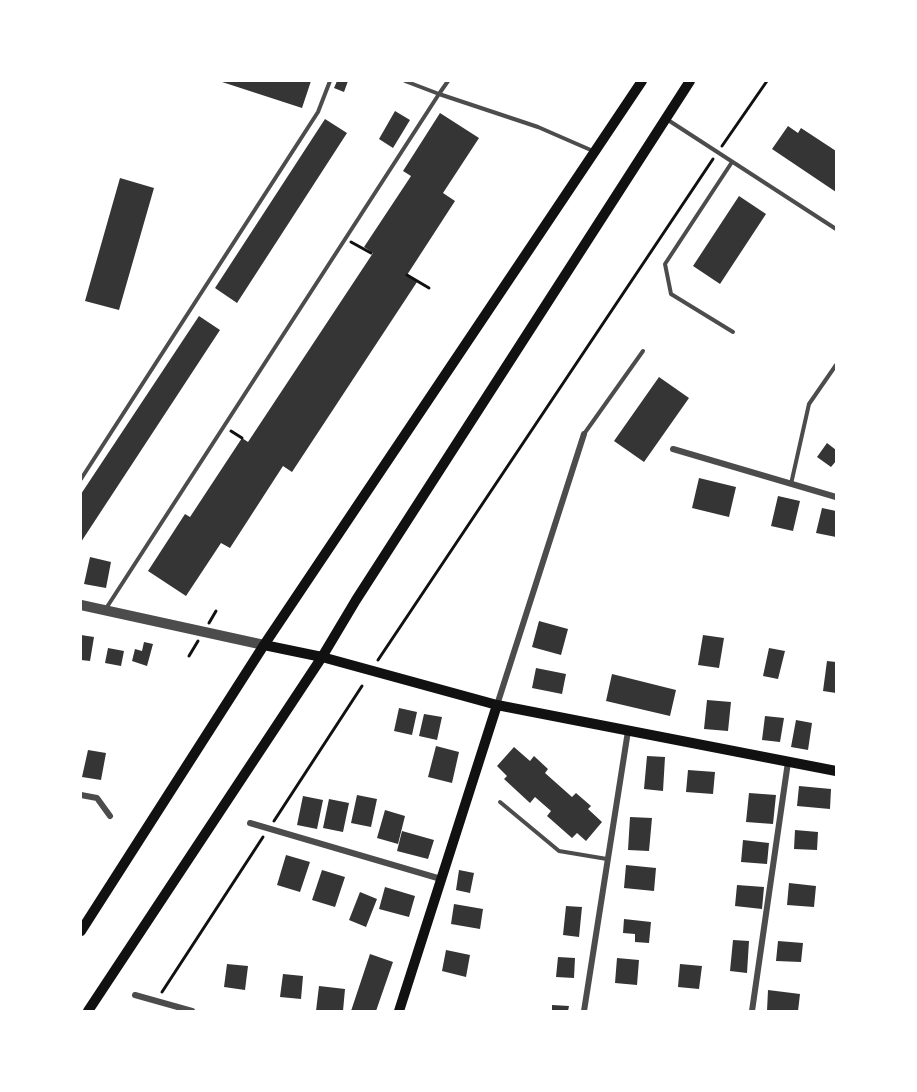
<!DOCTYPE html>
<style>
body{margin:0}
#map{position:relative;width:917px;height:1092px;overflow:hidden;background:#fff;font-family:Helvetica,sans-serif}
canvas{display:block}
.frame{position:absolute;inset:0;border:82px solid #fff;pointer-events:none}
</style>
<div id="map">
<canvas width="917" height="1092"></canvas>
<div class="frame"></div>
</div>
<script>
const c = document.querySelector('canvas').getContext('2d');
c.lineJoin = 'round';
function fill(path, color) { c.fillStyle = color; c.fill(path, 'evenodd'); }
function stroke(path, color, width, dash) { c.strokeStyle = color; c.lineWidth = width; c.lineCap = dash ? 'butt' : 'round'; c.setLineDash(dash || []); c.stroke(path); }
fill(new Path2D(`
 M219,81H311L302,108Z
 M337,81H348L344,92L334,88Z
 M395,111L410,120L393,148L379,139Z
 M440,113L479,138L443,193L455,201L407,275L417,282L292,472L283,466L230,548L221,543L186,596L148,571L185,514L190,517L242,438L248,442L373,253L364,247L411,176L403,171Z
 M325,119L347,133L237,303L215,288Z
 M788,126L798,133L801,128L836,151V192L772,149Z
 M120,178L154,188L119,310L85,301Z
 M739,196L766,214L720,284L693,266Z
 M199,316L220,330L81,542V494Z
 M659,377L689,398L644,462L614,441Z
 M827,443L836,450V461L831,467L817,457Z
 M699,478L736,487L729,517L692,508Z
 M778,496L800,501L793,531L771,526Z
 M822,508L836,511V537L816,533Z
 M90,557L111,562L106,588L84,584Z
 M539,621L568,629L561,655L532,647Z
 M81,635L94,637L90,661L81,660Z
 M703,635L724,638L719,668L698,665Z
 M144,642L153,644L147,666L132,661L135,649L142,651Z
 M108,648L124,651L121,666L105,663Z
 M769,648L785,651L778,679L763,676Z
 M827,661L836,662V693L823,691Z
 M536,668L566,674L562,694L532,688Z
 M612,674L676,690L670,716L606,701Z
 M707,700L731,702L728,731L704,729Z
 M399,708L417,712L412,735L394,731Z
 M424,714L442,717L437,740L419,736Z
 M765,716L784,718L780,742L762,740Z
 M796,720L812,723L808,750L791,747Z
 M436,746L459,752L452,783L428,777Z
 M514,747L530,761L534,756L548,769L545,773L572,797L576,793L591,806L588,809L602,822L586,841L577,833L572,838L547,816L551,811L535,797L530,803L504,779L507,776L497,766Z
 M88,750L106,753L101,780L82,777Z
 M647,756L665,757L663,791L644,789Z
 M688,770L715,772L713,794L686,792Z
 M799,786L831,789L830,809L797,806Z
 M749,793L776,795L773,824L746,822Z
 M357,795L377,799L371,827L351,823Z
 M303,796L323,800L317,829L297,825Z
 M329,799L349,803L343,832L323,828Z
 M385,810L405,816L398,844L377,838Z
 M630,817L652,818L649,851L628,850Z
 M795,830L818,832L817,850L794,849Z
 M402,831L434,840L428,859L397,851Z
 M743,840L769,843L767,864L741,862Z
 M286,855L310,862L300,892L277,885Z
 M626,865L656,868L654,891L624,888Z
 M322,870L345,877L335,907L312,900Z
 M459,870L474,873L470,893L456,890Z
 M789,883L816,886L814,907L787,905Z
 M737,885L764,887L762,909L735,906Z
 M385,887L415,896L409,917L379,909Z
 M360,892L377,899L366,927L349,920Z
 M454,904L483,909L480,929L451,924Z
 M566,906L582,907L579,937L563,935Z
 M624,919L651,922L649,943L635,942V934L623,933Z
 M733,940L749,941L747,973L730,971Z
 M778,941L803,943L801,962L776,961Z
 M446,950L470,955L466,977L442,971Z
 M370,954L393,962L376,1011H351Z
 M558,957L575,958L574,978L556,977Z
 M617,958L639,960L637,985L615,983Z
 M227,964L248,966L245,990L224,987Z
 M680,964L702,966L699,989L678,987Z
 M283,974L303,976L301,999L280,997Z
 M319,986L345,989L343,1011H316Z
 M768,990L800,994L798,1011H767Z
 M552,1005L569,1006L568,1011H552Z`), '#353535');
stroke(new Path2D(`
 M722,146L767,81
 M351,242L371,253
 M407,275L429,288
 M231,431L242,438
 M209,623L216,611
 M189,656L198,641
 M378,660L713,159
 M274,821L362,686
 M162,992L263,837`), '#111', 3);
stroke(new Path2D(`
 M405,81L439,94L448,81
 M668,120L836,229
 M732,162L665,264L671,294L733,332
 M584,434L643,351
 M81,479L318,112L330,81
 M791,484L809,404L836,365
 M105,610L439,94L538,127L593,151
 M500,802L559,851L607,859`), '#4c4c4c', 4);
stroke(new Path2D(`
 M673,449L836,497
 M497,705L584,434
 M81,795L97,798L110,816
 M250,823L441,879
 M135,995L192,1011
 M584,1011L628,731
 M752,1011L788,762`), '#4c4c4c', 6);
stroke(new Path2D(`
 M81,605L264,645`), '#4c4c4c', 10);
stroke(new Path2D(`
 M264,645L322,657L497,705L836,771
 M81,931L264,645L642,81
 M88,1011L322,657L356,600L690,81
 M399,1011L497,705`), '#111', 10);
</script>
